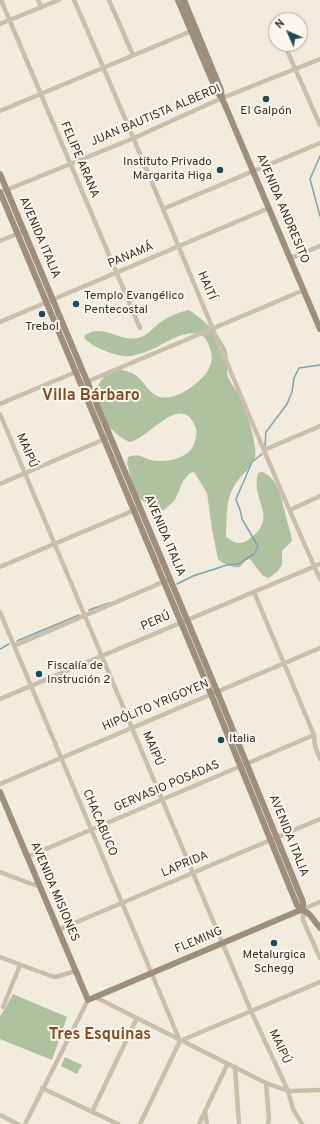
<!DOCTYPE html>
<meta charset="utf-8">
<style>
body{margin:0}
#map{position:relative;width:320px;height:1124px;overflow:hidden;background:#f2ecdf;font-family:Overpass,sans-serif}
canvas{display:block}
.north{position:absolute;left:268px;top:12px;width:40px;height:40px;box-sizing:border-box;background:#faf6eb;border:1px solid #aca79e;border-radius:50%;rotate:315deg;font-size:11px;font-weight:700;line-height:16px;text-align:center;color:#38312a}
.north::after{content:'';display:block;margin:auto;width:14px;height:18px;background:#214a58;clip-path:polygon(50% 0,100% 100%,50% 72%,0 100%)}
</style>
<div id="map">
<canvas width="320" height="1124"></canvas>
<div class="north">N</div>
</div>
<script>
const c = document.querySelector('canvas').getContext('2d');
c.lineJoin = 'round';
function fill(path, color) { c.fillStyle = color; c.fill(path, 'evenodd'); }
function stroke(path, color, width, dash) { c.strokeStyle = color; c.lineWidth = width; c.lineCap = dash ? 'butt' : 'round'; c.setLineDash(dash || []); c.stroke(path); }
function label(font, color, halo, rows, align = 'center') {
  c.font = font + ' Overpass,sans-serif'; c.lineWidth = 4; c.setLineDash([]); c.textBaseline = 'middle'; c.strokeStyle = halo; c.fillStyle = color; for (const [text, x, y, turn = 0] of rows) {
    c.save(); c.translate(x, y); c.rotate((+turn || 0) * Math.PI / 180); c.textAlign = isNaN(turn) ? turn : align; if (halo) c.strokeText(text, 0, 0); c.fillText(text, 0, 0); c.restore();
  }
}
fill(new Path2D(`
 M189,310C204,320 216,331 225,347C231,358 225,366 228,377C231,384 237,391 240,398C246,409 258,446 255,457C253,466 239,477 234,486C225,502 227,520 226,537C233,542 240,546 248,540C281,517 250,502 258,473L262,472C279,478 282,501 286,517C288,525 291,533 292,541L282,551V565L278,571L269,578L263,576L250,559L246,560L240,567C233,568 222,564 218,559L212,529L207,493L194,472L190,473L183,481L175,500L164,510L158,511L151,508L135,494L127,463L128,457C140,453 140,457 151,460C165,463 189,459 194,444C196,438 198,432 195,426C180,391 148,440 129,442C119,437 98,419 95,409C93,400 96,390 100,382C104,376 109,371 116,369C119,369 122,370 125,371C142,374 144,388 155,395C171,404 193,387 203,377C209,371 214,360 211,352C210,348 208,342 205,338C193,325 166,342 155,348C148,351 140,354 132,356C119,358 94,348 85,339L84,336C102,322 119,342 138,338C147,336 152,329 158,324C167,317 178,312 189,310Z
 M13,994L67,1017L52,1060L0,1039V1017Z
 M65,1057L82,1065L77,1074L61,1066Z`), '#afc19f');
stroke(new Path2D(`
 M320,156L310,179L320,216
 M265,446L266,432L287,404L292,392L294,378L299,368L320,365
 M177,584L193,576L227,565L238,564L254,554L258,546L242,519L241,513L236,499L252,462L262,454
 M89,610L109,603
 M17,641L79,615
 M0,649L9,644`), '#7fa3ae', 1.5);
stroke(new Path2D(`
 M1,0L140,328
 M38,0L41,7
 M74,0C159,192 234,388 320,579
 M109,0L133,55
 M0,24L59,0
 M286,48L320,125
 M0,111L194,30
 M4,191L134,138L222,98L320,59
 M163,209L320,143
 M0,241L24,231
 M291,258L320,246
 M0,322L269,208
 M84,383L304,290
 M0,404L78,371
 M0,414L251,1011L288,1091L293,1109L302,1124
 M264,450L320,426
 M0,484L107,438
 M290,510L320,496
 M0,567L137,509
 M254,592L314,735L315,746L320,759
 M0,612L180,1041
 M14,646L170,579
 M0,699L320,564
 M0,784L320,648
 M27,857L314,735
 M0,872L40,887
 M320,902L303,909V920L320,958
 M58,930L320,819
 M0,957L51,976L56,977L75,971
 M95,997L266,1083L288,1091L320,1090
 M3,1007L20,965
 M180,1041L320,982
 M235,1067L239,1124
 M266,1083L269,1118L268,1124
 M42,1088L118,1124
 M92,1112L137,1018
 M205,1112L207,1124
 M0,1115L18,1124
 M25,1124L88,1000
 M140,1124L180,1041
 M199,1124L227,1065`), '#cabfab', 4.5);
stroke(new Path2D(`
 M178,0L217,92L222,98
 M184,0L221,90L222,98L320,329
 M0,174L217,691L303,902V909
 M0,192L211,694L297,905L310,915L320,928
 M0,792L88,1000L303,909`), '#9e8f7c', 6);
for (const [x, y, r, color] of [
 [266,99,4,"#214a58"],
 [220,170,4,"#214a58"],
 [76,304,4,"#214a58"],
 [42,314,4,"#214a58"],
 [39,674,4,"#214a58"],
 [221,740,4,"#214a58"],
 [274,943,4,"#214a58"]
]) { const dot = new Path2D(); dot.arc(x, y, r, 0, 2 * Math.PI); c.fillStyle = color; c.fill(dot); stroke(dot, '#faf6eb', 1.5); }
label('12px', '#38312a', '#faf6eb', [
 ["El Galpón",266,112],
 ["Instituto Privado",212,163,"right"],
 ["Margarita Higa",212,177,"right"],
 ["Templo Evangélico",84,297,"left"],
 ["Pentecostal",84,311,"left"],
 ["Trebol",42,328],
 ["Fiscalía de",47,667,"left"],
 ["Instrución 2",47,681,"left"],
 ["Italia",229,740,"left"],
 ["Metalurgica",274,956],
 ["Schegg",274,970]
]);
label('12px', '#38312a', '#faf6eb', [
 ["JUAN BAUTISTA ALBERDI",156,116,-23],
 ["FELIPE ARANA",79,160,67],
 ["AVENIDA ANDRESITO",282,209,67],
 ["AVENIDA ITALIA",39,238,67],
 ["PANAMÁ",131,256,-23],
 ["HAITÍ",206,286,67],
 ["MAIPÚ",26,451,67],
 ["AVENIDA ITALIA",164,536,67],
 ["PERÚ",156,622,-23],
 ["HIPÓLITO YRIGOYEN",156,706,-23],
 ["MAIPÚ",152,749,67],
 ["GERVASIO POSADAS",167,787,-23],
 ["CHACABUCO",99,823,67],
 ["AVENIDA ITALIA",288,836,68],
 ["LAPRIDA",185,865,-23],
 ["AVENIDA MISIONES",54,892,67],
 ["FLEMING",199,941,-23],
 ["MAIPÚ",279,1047,65]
]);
label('bold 16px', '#844e26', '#faf6eb', [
 ["Villa Bárbaro",91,397],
 ["Tres Esquinas",100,1036]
]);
</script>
